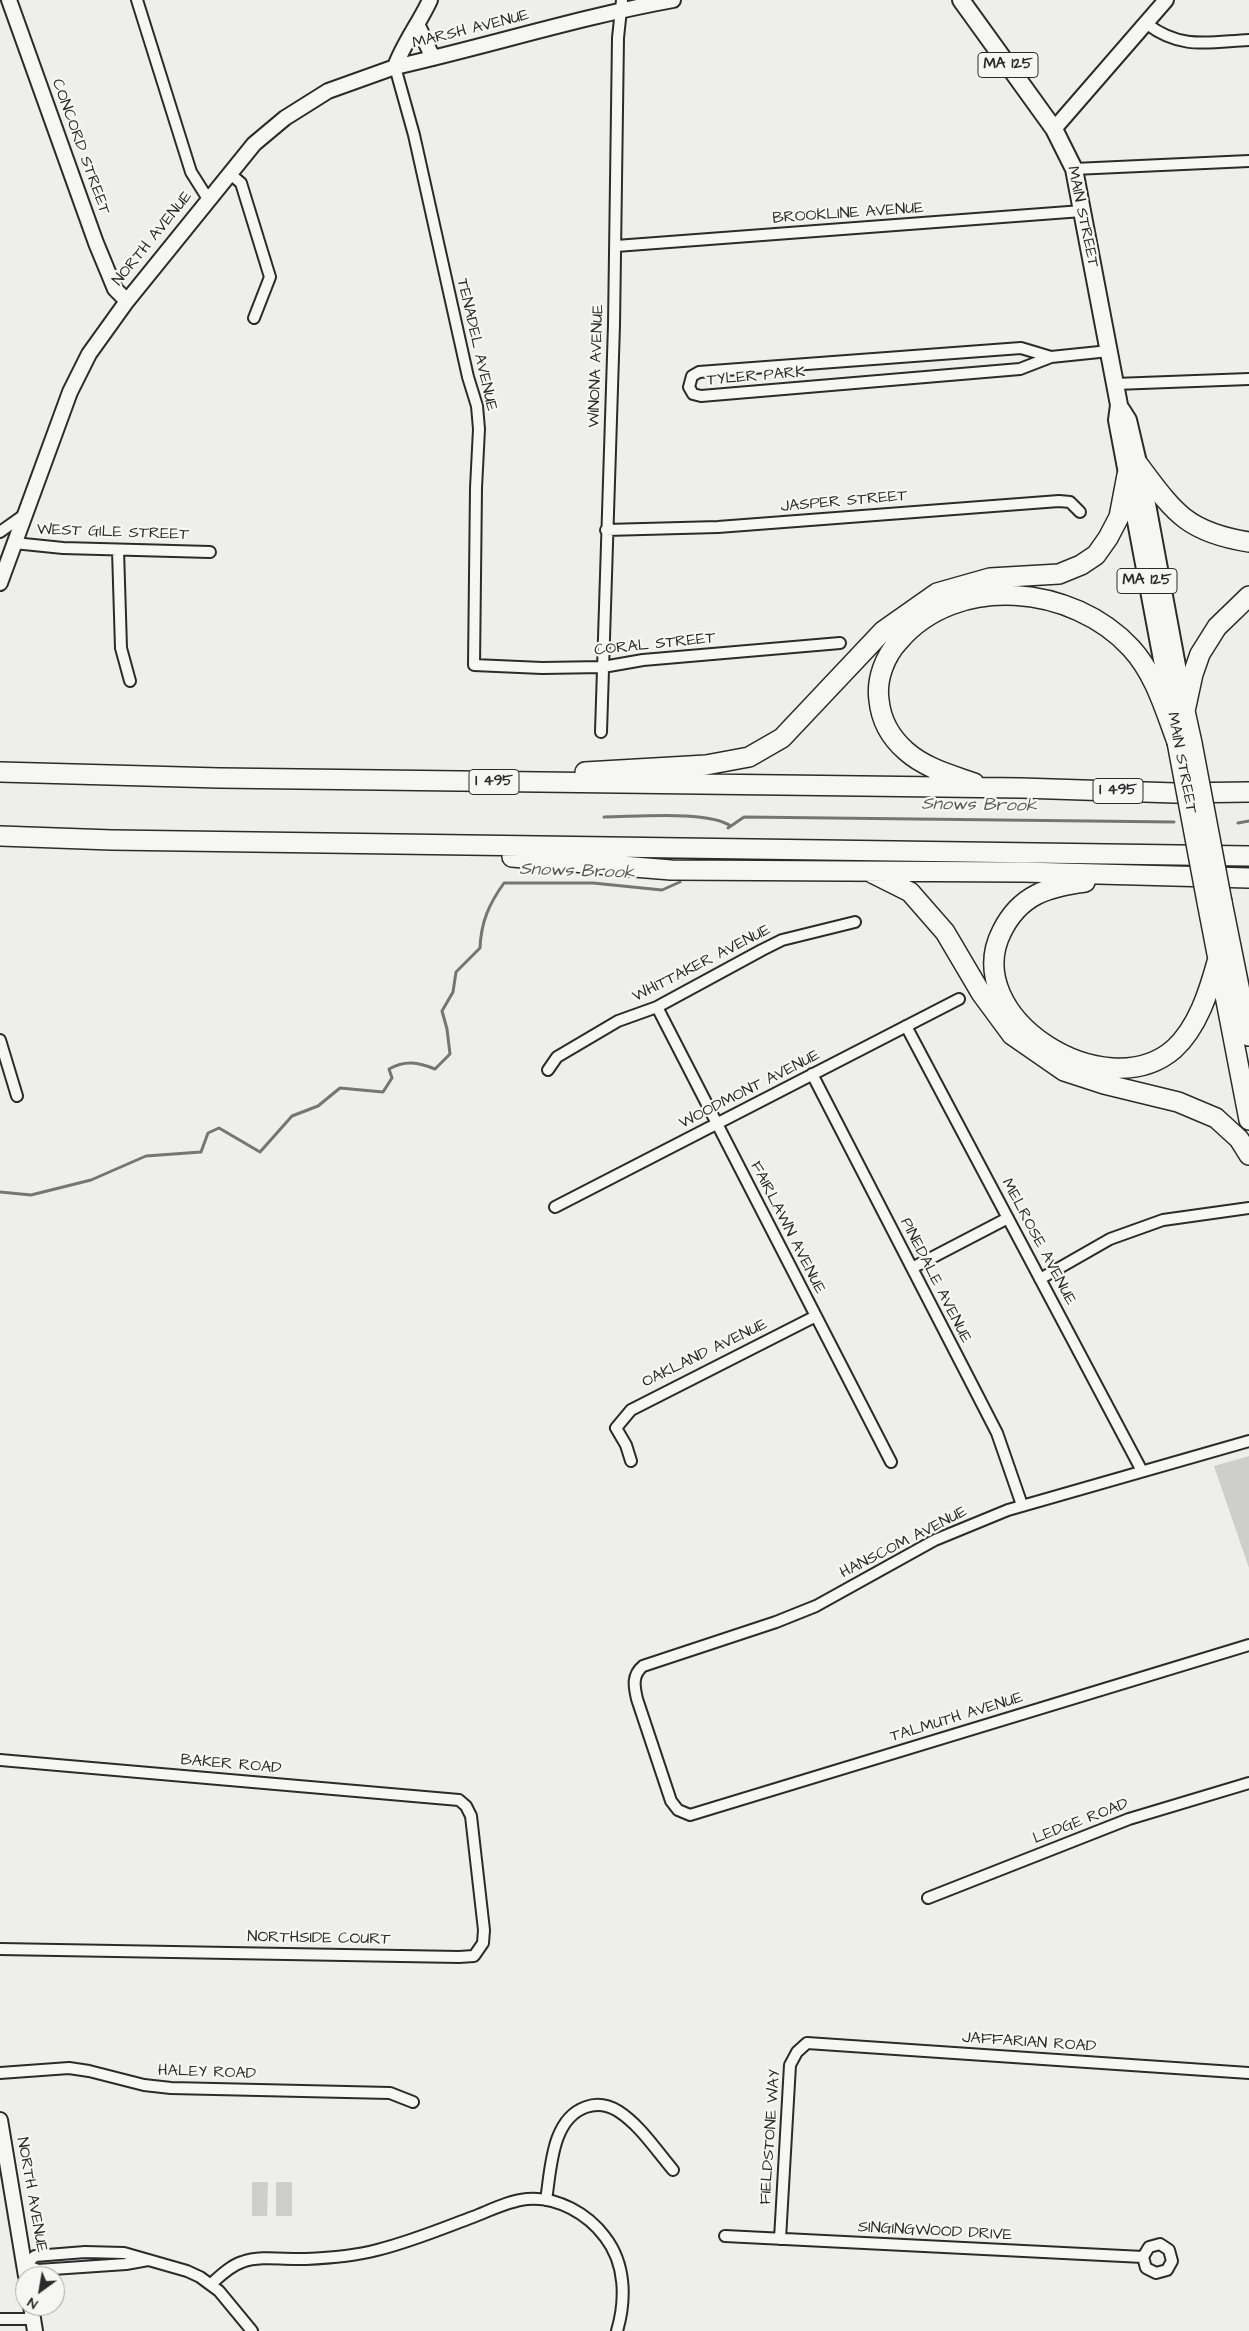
<!DOCTYPE html>
<style>
body{margin:0}
#map{position:relative;width:1249px;height:2331px;overflow:hidden;background:#eeeeea;font-family:"Architects Daughter",sans-serif}
canvas{display:block}
.north{position:absolute;left:15px;top:2266px;width:50px;height:50px;box-sizing:border-box;background:#f6f6f2;border:1px solid #a5a5a2;border-radius:50%;rotate:212deg;font-size:14px;font-weight:700;line-height:20px;text-align:center;color:#2b2b2b}
.north::after{content:'';display:block;margin:auto;width:18px;height:22px;background:#2b2b2b;clip-path:polygon(50% 0,100% 100%,50% 72%,0 100%)}
</style>
<div id="map">
<canvas width="1249" height="2331"></canvas>
<div class="north">N</div>
</div>
<script>
const c = document.querySelector('canvas').getContext('2d');
c.lineJoin = 'round';
function fill(path, color) { c.fillStyle = color; c.fill(path, 'evenodd'); }
function stroke(path, color, width, dash) { c.strokeStyle = color; c.lineWidth = width; c.lineCap = dash ? 'butt' : 'round'; c.setLineDash(dash || []); c.stroke(path); }
function label(font, color, halo, rows, align = 'center') {
  c.font = font + ' "Architects Daughter",sans-serif'; c.lineWidth = 4.5; c.setLineDash([]); c.textBaseline = 'middle'; c.strokeStyle = halo; c.fillStyle = color; for (const [text, x, y, turn = 0] of rows) {
    c.save(); c.translate(x, y); c.rotate((+turn || 0) * Math.PI / 180); c.textAlign = isNaN(turn) ? turn : align; if (halo) c.strokeText(text, 0, 0); c.fillText(text, 0, 0); c.restore();
  }
}
fill(new Path2D(`
 M1249,1456V1568L1214,1466Z
 M252,2182H268L267,2216H252Z
 M276,2182H292V2216H276Z`), '#cececa');
stroke(new Path2D(`
 M604,817C635,817 707,810 731,826
 M1238,823L1249,821
 M728,828L744,817L1174,822
 M0,1192L31,1195L91,1180L146,1156L201,1152L208,1133L219,1128L260,1152L292,1116L318,1106L340,1088L383,1092L392,1078L389,1069C405,1060 418,1062 435,1069L450,1054L447,1029L442,1011L453,992L456,972L480,948C481,922 489,904 504,883H593L662,890L680,882`), '#757573', 3);
const street = new Path2D(`
 M137,0L191,172L208,199
 M1147,24C1181,50 1209,42 1249,40
 M395,67L414,135L468,377L477,406L479,429L476,488L474,665L542,668L603,667L643,660L840,643
 M1074,169L1249,161
 M229,173L241,183L270,277L254,318
 M616,246L1082,211
 M1051,357L1021,348L699,372L692,376L689,387L693,394L701,396L1020,369L1051,357L1109,351
 M1115,384L1249,379
 M606,530L718,527L1059,501L1070,502L1080,512
 M0,532L24,515
 M14,543L63,548L210,552
 M118,550L121,648L130,681
 M601,732L614,325L618,38L622,0
 M657,1007L891,1462
 M906,1026L1142,1471
 M0,1040L17,1096
 M548,1070L557,1057L618,1021L657,1007L762,950L782,940L855,922
 M812,1074L997,1433L1022,1505
 M555,1207L959,999
 M912,1268L1008,1218
 M1040,1279L1110,1239L1163,1220L1249,1208
 M1249,1441L1008,1510L935,1540L816,1606L776,1622L643,1666C632,1675 634,1686 637,1699L671,1801L678,1810L690,1815L1249,1645
 M631,1461L626,1445L616,1428L631,1410L816,1316
 M0,1760L459,1800L466,1806L471,1816L484,1930L483,1943L474,1956L459,1957L0,1949
 M928,1898L1129,1819L1249,1783
 M0,2073L69,2068L89,2071L144,2085L171,2088L390,2093L413,2102
 M546,2200C551,2170 551,2119 586,2107C597,2103 608,2105 618,2111C640,2125 656,2150 673,2170
 M725,2236L1143,2257L1146,2268L1156,2273L1167,2270L1172,2261L1169,2250L1160,2244L1149,2247L1143,2257
 M780,2239L790,2065L797,2052L807,2043L1249,2073
 M148,2260L126,2264L38,2270L25,2265L35,2256L85,2252L124,2253L187,2271L200,2277L219,2291L252,2331
 M211,2284C220,2276 230,2266 242,2262C261,2255 286,2260 306,2259C329,2258 354,2256 377,2250C410,2242 441,2229 473,2217C491,2210 508,2201 527,2199C557,2196 588,2214 605,2237C626,2264 626,2300 617,2331
 M0,2319H33`);
const secondary = new Path2D(`
 M9,0L96,243L115,289L127,301
 M418,26L433,58
 M395,67C488,46 579,17 673,0
 M1054,129L1166,0
 M0,583L70,392L89,354L127,301L254,144L285,118L328,91L395,67C403,44 420,22 430,0
 M0,2120L26,2276
 M31,2306L35,2331`);
const primary = new Path2D(`
 M961,0L1054,129L1074,169L1115,384L1119,405L1117,420L1172,713
 M1121,409L1128,420L1144,488L1185,709`);
const highway = new Path2D(`
 M1138,464C1174,512 1186,532 1249,542
 M1192,743L1185,711L1193,674L1200,654L1217,627L1249,596
 M0,772L219,778L1021,788L1175,793L1249,792
 M585,772L706,765L749,757L782,738L883,631L937,593L990,578L1059,574L1081,565L1096,555L1108,538L1119,517L1127,475
 M974,783C951,775 925,768 906,751C890,737 881,721 879,700C876,679 885,656 899,641C957,573 1073,585 1131,648C1155,674 1165,710 1177,742
 M0,836L112,840L1249,856
 M512,857L671,870L1023,872L1249,878
 M872,873L910,892L945,932L981,993L1012,1035L1064,1071L1104,1084L1178,1102L1216,1118L1239,1139L1249,1155
 M1085,882C1047,887 1020,895 1002,931C958,1017 1105,1109 1174,1049C1198,1027 1209,991 1217,962
 M1207,902L1249,1120
 M1222,902L1249,1036`);
stroke(street, '#2b2b2b', 14);
stroke(secondary, '#2b2b2b', 18);
stroke(primary, '#2b2b2b', 20);
stroke(highway, '#2b2b2b', 22);
stroke(street, '#f6f6f2', 10);
stroke(secondary, '#f6f6f2', 14);
stroke(primary, '#f6f6f2', 16);
stroke(highway, '#f6f6f2', 19);
const highwayBridge = new Path2D(`
 M1177,742L1207,902
 M1192,743L1222,902`);
stroke(highwayBridge, '#2b2b2b', 22, []);
stroke(highwayBridge, '#f6f6f2', 19);
for (const [x, y, w] of [
 [1008,65,60],
 [1147,581,60],
 [494,782,50],
 [1118,791,50]
]) { const box = new Path2D(); box.roundRect(x - w / 2, y - 12.5, w, 25, 4); c.fillStyle = '#f6f6f2'; c.fill(box); stroke(box, '#2b2b2b', 1); }
label('bold 15px', '#2b2b2b', null, [
 ["MA 125",1008,65],
 ["MA 125",1147,581],
 ["I 495",494,782],
 ["I 495",1118,791]
]);
label('16px', '#2b2b2b', '#f6f6f2', [
 ["MARSH AVENUE",471,30,-14],
 ["CONCORD STREET",80,147,70],
 ["BROOKLINE AVENUE",848,214,-4],
 ["MAIN STREET",1082,217,78],
 ["NORTH AVENUE",153,239,-51],
 ["TENADEL AVENUE",476,345,77],
 ["WINONA AVENUE",597,366,-88],
 ["TYLER PARK",756,377,-5],
 ["JASPER STREET",844,502,-5],
 ["WEST GILE STREET",113,533,2],
 ["CORAL STREET",655,645,-6],
 ["MAIN STREET",1181,763,79],
 ["WHITTAKER AVENUE",702,964,-27],
 ["WOODMONT AVENUE",750,1090,-27],
 ["FAIRLAWN AVENUE",787,1228,63],
 ["MELROSE AVENUE",1038,1242,62],
 ["PINEDALE AVENUE",935,1281,63],
 ["OAKLAND AVENUE",705,1354,-26],
 ["HANSCOM AVENUE",904,1543,-27],
 ["TALMUTH AVENUE",957,1718,-17],
 ["BAKER ROAD",231,1765,5],
 ["LEDGE ROAD",1081,1822,-21],
 ["NORTHSIDE COURT",319,1939,1],
 ["JAFFARIAN ROAD",1029,2043,4],
 ["HALEY ROAD",207,2073,2],
 ["FIELDSTONE WAY",771,2137,-86],
 ["NORTH AVENUE",31,2195,80],
 ["SINGINGWOOD DRIVE",935,2232,3]
]);
label('italic 18px', '#565655', '#f6f6f2', [
 ["Snows Brook",979,806,1],
 ["Snows Brook",577,872,2]
]);
</script>
